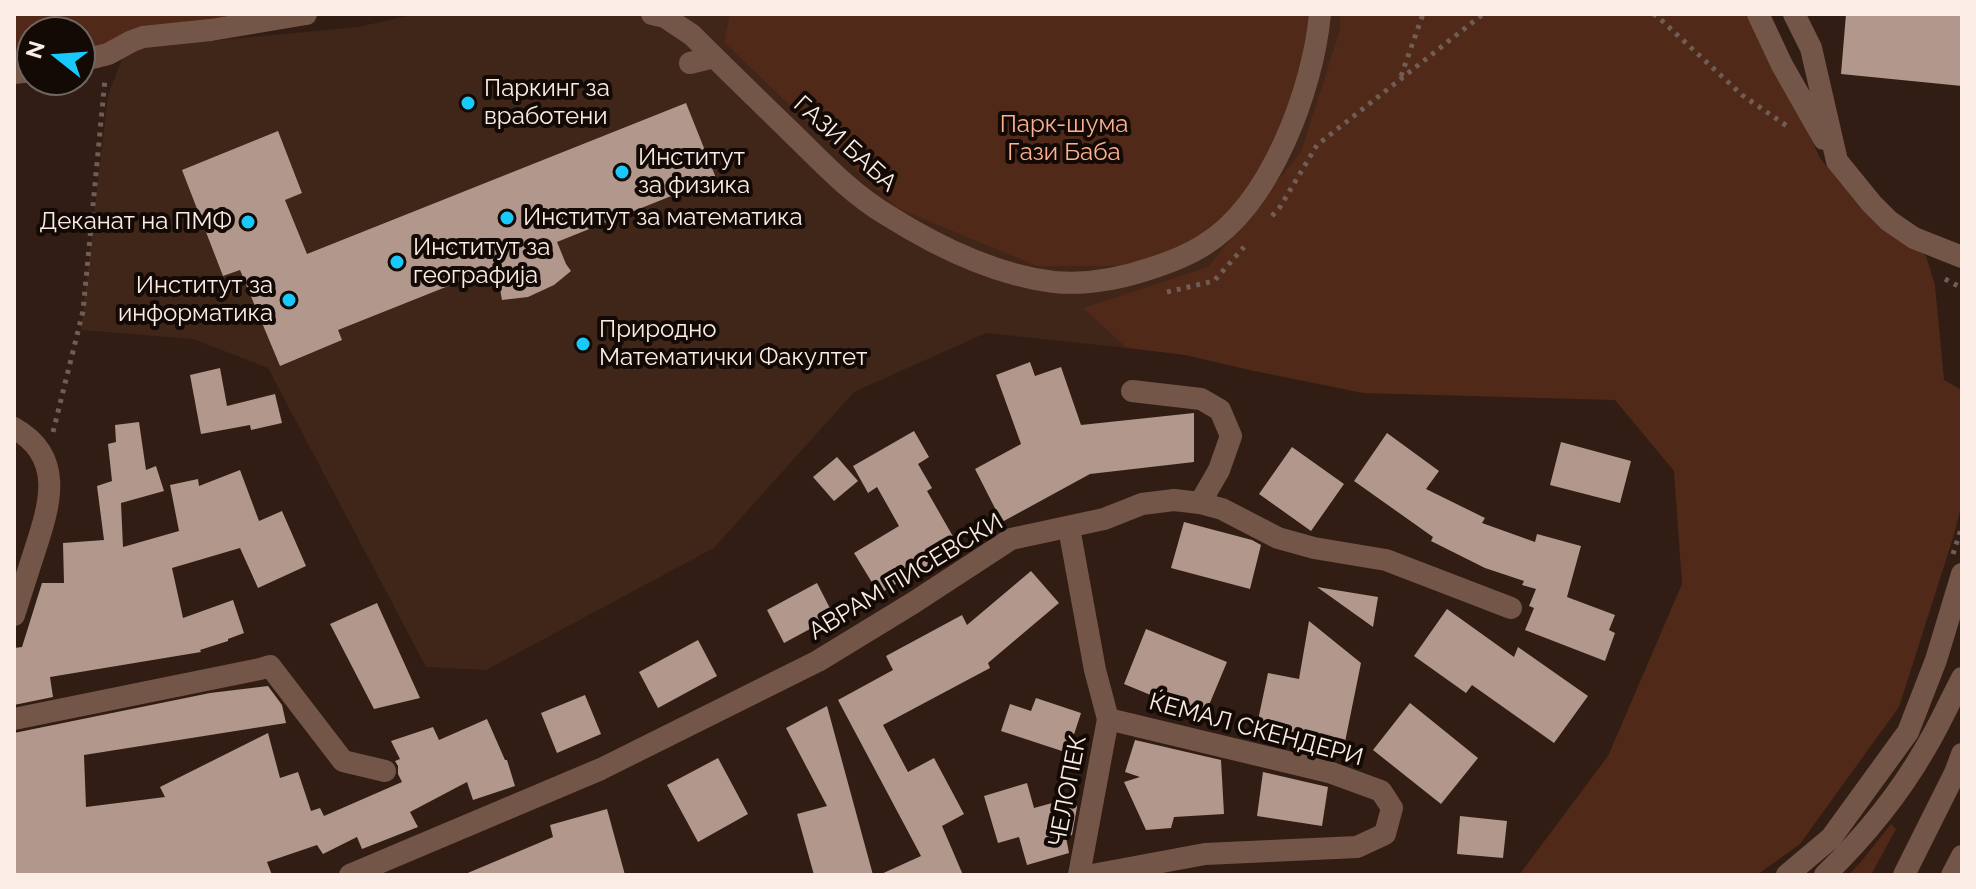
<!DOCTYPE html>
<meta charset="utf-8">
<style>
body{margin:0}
#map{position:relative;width:1976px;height:889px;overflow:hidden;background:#311d14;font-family:Raleway,sans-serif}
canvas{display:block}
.frame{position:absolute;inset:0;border:16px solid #fbede6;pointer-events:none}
.north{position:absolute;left:16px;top:16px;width:80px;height:80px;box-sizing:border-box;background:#130a06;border:2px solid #706560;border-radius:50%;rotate:287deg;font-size:22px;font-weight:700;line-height:32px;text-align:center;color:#fbede6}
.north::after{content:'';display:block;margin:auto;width:28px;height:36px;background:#17cafb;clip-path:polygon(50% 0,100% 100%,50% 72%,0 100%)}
</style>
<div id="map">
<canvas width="1976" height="889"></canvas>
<div class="frame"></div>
<div class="north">N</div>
</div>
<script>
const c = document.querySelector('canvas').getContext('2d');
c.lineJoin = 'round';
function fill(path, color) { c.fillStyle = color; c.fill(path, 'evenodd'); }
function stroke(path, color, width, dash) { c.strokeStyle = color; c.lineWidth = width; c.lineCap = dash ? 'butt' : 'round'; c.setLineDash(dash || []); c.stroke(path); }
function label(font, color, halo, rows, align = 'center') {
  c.font = font + ' Raleway,sans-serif'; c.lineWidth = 8; c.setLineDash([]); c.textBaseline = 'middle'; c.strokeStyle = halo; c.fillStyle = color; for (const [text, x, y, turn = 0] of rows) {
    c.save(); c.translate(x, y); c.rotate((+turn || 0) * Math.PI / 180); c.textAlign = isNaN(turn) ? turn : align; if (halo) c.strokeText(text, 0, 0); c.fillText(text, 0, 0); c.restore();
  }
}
fill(new Path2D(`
 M416,14H1628L1214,281L1127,348L986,333L854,392L714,548L486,670L426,667L268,368L193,339L81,330L108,95L126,49L358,27Z`), '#402519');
fill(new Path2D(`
 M14,14H306L80,61V32H32V71L14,73Z
 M730,14H1318L1268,172L1207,241L1138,266H1037L897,208L724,42Z
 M1340,14H1751L1785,82L1820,158L1860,205L1926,256L1935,285L1944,380L1962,390V503L1953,538L1899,707L1800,844L1757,875H1519L1608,756L1682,584L1674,471L1615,400L1363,393L1254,371L1185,355L1127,348L1083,308L1208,267L1301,152L1340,30Z
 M1891,824L1896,829L1871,875H1848L1859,864Z`), '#502918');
fill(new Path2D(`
 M1846,14H1962V86L1841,74Z
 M686,103L716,178L557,242L566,264L571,271L554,285L528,297L502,300L496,267L338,330L342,340L280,366L240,270L223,276L182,170L278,131L302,193L285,200L307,254Z
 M1030,362L1035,376L1061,367L1081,425L1194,413V462L1090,474L1002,522L975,469L1021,444L996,375Z
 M220,368L227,406L275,394L282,423L251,430L250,425L201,434L190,375Z
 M139,422L146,470L156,466L164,491L121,503L123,547L179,531L170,485L198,479L199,486L240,470L259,521L282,511L306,566L258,588L240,548L172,568L183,618L233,600L244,633L228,639V641L200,650L201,652L50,677L53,697L14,705V648L22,647L42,583H64L63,543L104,540L97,486L112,481L108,444L116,442L115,425Z
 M914,431L929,457L918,464L932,488L927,491L959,547L879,594L854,553L899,526L877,487L868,493L853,466Z
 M1387,433L1439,471L1426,489L1485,518L1482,523L1535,542L1537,534L1581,546L1567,597L1615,615L1609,630L1615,633L1605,661L1525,630L1534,608L1529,606L1536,589L1522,585L1524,581L1485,568L1431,541L1433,537L1354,481Z
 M1561,442L1631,461L1620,503L1550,485Z
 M1292,447L1344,484L1311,531L1259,494Z
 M837,457L858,481L834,501L813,477Z
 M1184,522L1252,540L1261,545L1250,589L1171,568Z
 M1031,571L1059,603L988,663L990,668L883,725L908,772L934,758L964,814L942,826L963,875H879L921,856L838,700L893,670L886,656L962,615L967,625Z
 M817,583L834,616L784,643L767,610Z
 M1317,587L1378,597L1373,627Z
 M377,603L420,698L374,709L330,624Z
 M1447,609L1514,657L1518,647L1588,696L1554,743L1472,685L1466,693L1414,656Z
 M1309,621L1361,663L1345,742L1257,725L1268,673L1299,679Z
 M1146,629L1227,662L1204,717L1124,684Z
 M698,640L717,676L658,708L639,672Z
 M268,686L282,705L286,723L84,755L86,807L165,797L160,787L268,733L280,778L298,772L311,811L320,808L324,816L402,782L398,774V766L395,761L400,759L391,741L433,727L439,740L487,719L505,760H507L515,786L473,800L467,782L410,812L418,827L362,849L357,837L323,854L317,845L267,862L272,875H14V733L210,693Z
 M585,695L601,734L557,753L541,713Z
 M1036,698L1081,713L1068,753L1001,731L1010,704L1031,711Z
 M1410,703L1478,758L1441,804L1373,750Z
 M827,706L873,875H814L797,814L827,806L786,728Z
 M1135,740L1221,760L1224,814L1174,817L1171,828L1146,830L1124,782L1140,777L1125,772Z
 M718,758L748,814L698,842L667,785Z
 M1263,772L1328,787L1322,826L1257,816Z
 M1027,783L1034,808L1074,797L1077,807L1072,835L1066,837L1069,853L1027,865L1019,837L998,843L984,796Z
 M607,809L625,875H463L553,837L550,825Z
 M1460,816L1507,821L1503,858L1457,854Z`), '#b2978c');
stroke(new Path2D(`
 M1653,14L1657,16L1742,95L1787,126
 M1401,76L1423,14
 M1272,216L1280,207L1317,145L1483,14
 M1945,279L1962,288
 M1167,292L1214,281L1244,247
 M53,432L83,311L105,79
 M1953,554L1962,526`), '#705d55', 5, [4, 6]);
stroke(new Path2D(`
 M652,14L665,17L692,35C725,68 758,100 791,132C822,162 850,193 887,215C936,246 996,275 1054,282C1086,285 1119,279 1149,269C1168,263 1187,256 1204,245C1271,204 1313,89 1320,14
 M1758,14L1782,65L1824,139
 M1794,14L1811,48L1837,161L1872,204L1889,221L1914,238L1962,257
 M80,61L108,54L132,41L143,37L211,30L306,14
 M690,63L714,57
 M14,73L32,71
 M1132,391L1201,399L1220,410L1231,436L1219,470L1200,503
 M14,428C65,457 50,504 35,550C28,572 21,593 14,615
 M1069,528L1095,670L1108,719L1079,875
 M14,719L260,669L270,666L343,761L385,771
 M350,875L601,769L818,661L913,603L1011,539L1104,519L1142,504L1174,500L1200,503L1222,509L1278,538L1314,548L1386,560L1511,608
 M1092,875L1205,854L1357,847L1385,834L1392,808L1381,791L1329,772L1108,719
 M1787,875L1831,838L1908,732L1936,660L1962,574`), '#745649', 22);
stroke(new Path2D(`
 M1825,875C1863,838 1898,796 1925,749C1939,726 1950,701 1962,678
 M1904,875L1955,773L1962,754
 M1952,875L1962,856`), '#745649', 22);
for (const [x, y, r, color] of [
 [468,103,8,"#17cafb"],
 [622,172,8,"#17cafb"],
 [507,218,8,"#17cafb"],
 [248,222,8,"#17cafb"],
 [397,262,8,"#17cafb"],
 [289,300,8,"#17cafb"],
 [583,344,8,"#17cafb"]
]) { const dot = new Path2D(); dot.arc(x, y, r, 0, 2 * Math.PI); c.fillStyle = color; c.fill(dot); stroke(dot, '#130a06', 3); }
label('24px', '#fbede6', '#130a06', [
 ["Паркинг за",484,89],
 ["вработени",484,117],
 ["Институт",638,158],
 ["за физика",638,186],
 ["Институт за математика",523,218],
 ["Деканат на ПМФ",232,222,"right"],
 ["Институт за",413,248],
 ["географија",413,276],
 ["Институт за",273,286,"right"],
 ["информатика",273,314,"right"],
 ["Природно",599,330],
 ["Математички Факултет",599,358]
], 'left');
label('24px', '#ffb08e', '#130a06', [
 ["Парк-шума",1064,125],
 ["Гази Баба",1064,153]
]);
label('24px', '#fbede6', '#130a06', [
 ["ГАЗИ БАБА",845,144,42],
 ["АВРАМ ПИСЕВСКИ",906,577,-31],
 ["ЌЕМАЛ СКЕНДЕРИ",1256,730,15],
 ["ЧЕЛОПЕК",1068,791,-79]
]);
</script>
